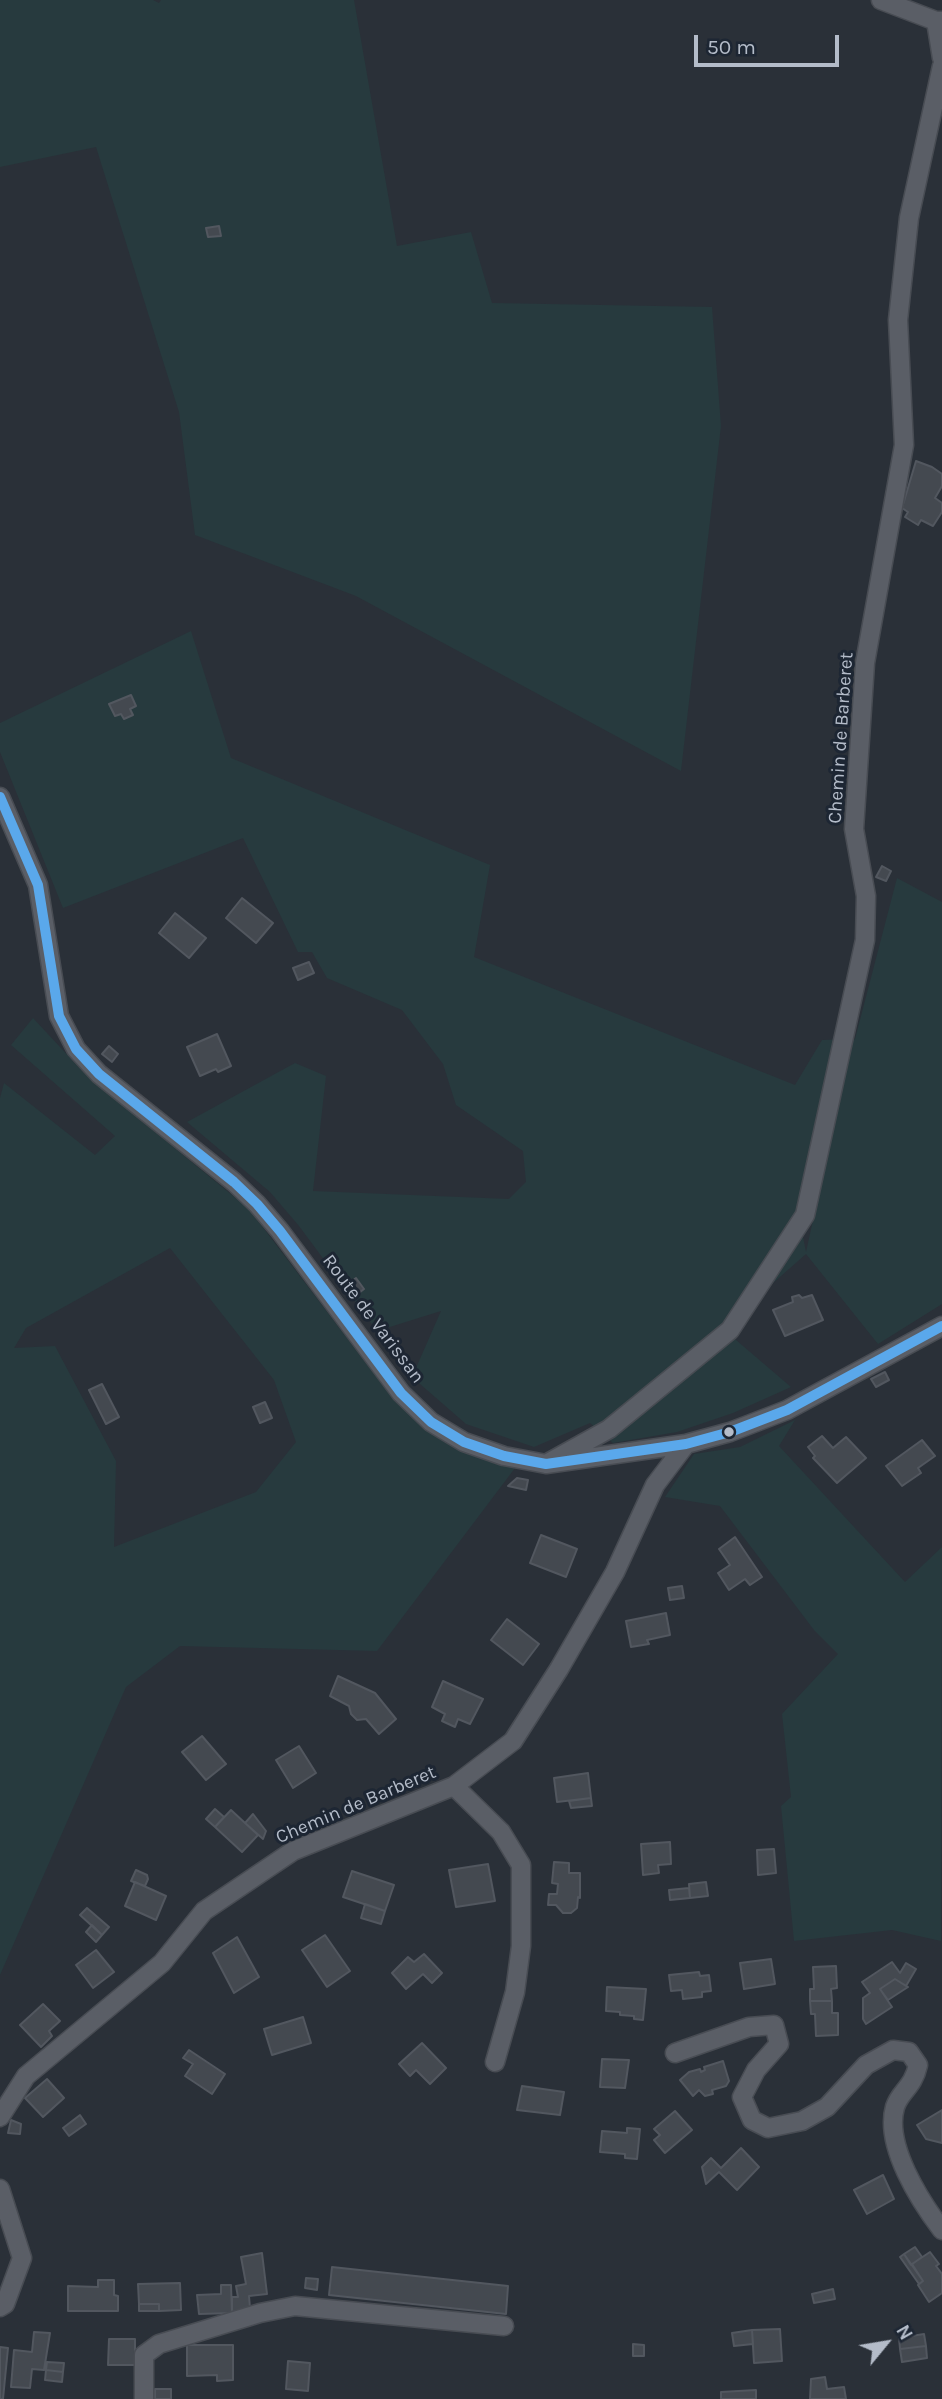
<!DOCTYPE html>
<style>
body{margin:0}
#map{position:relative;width:942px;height:2399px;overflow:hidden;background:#2a3038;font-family:Karla,sans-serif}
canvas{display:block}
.north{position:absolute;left:851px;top:2308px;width:70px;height:70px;-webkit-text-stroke:5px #1d2633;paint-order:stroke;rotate:60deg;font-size:19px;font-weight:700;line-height:28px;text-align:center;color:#b4bcc9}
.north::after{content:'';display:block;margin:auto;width:24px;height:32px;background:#b4bcc9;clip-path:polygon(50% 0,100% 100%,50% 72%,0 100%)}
.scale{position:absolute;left:694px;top:35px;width:145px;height:32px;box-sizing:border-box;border:4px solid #b4bcc9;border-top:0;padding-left:9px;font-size:21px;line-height:24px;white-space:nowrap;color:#b4bcc9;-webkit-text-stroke:5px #1d2633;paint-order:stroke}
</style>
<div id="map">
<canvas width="942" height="2399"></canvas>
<div class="north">N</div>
<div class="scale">50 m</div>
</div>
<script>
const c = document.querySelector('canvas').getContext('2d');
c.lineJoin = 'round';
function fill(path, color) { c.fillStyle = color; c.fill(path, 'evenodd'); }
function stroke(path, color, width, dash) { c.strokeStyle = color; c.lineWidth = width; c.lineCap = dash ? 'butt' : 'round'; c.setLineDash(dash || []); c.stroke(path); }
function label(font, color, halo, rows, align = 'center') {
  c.font = font + ' Karla,sans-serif'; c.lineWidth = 6; c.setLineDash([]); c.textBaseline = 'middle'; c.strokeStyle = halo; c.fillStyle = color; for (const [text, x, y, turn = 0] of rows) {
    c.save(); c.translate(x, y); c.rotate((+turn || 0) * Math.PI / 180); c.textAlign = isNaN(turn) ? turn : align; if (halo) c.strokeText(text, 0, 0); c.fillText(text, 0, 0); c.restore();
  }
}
fill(new Path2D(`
 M0,0H153L159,3L161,0H354L397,246L471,232L492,303L712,307L721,426L681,771L356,596L195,535L179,412L96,147L0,167Z
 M191,631L231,758L490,865L474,957L795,1085L822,1040L855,1039L897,878L942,902V1304L878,1344L806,1254L722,1328L791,1387L733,1413L677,1432L613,1443L590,1423L534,1447L466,1424L412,1377L441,1311L377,1331L299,1226L270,1192L187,1122L295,1063L326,1076L313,1191L509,1199L526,1182L523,1151L456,1105L443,1064L402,1010L327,978L312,952H298L243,838L63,908L0,752V723ZM824,1106L837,1110L806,1252L797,1207Z
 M33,1018L87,1076L249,1209L394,1400L453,1446L515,1468L377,1651L180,1646L126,1687L0,1975V1098L4,1083L95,1155L115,1136L11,1045ZM170,1248L274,1380L296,1442L256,1492L114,1547L116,1461L55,1346L14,1348L26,1328Z
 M795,1420L779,1446L905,1582L942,1547L941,1941L892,1930L794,1941L781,1806L791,1797L782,1714L838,1654L814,1630L720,1506L665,1497L694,1454L740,1447Z`), '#273a3e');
const building = new Path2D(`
 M219,226L221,236L208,237L206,228Z
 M916,461L932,467L942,474V486L935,498L942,503V512L933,526L921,520L918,525L905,517L908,512L902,508Z
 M131,695L136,706L130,709L133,715L124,719L121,714L115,716L109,704Z
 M882,866L891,871L886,881L876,877Z
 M242,898L273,923L256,943L226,918Z
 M175,913L206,938L189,958L159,933Z
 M309,962L314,973L298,980L293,968Z
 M217,1034L231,1066L218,1072L216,1069L200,1076L187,1047Z
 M109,1046L118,1054L112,1062L102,1054Z
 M356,1278L364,1289L355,1296L347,1284Z
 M799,1295L802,1298L812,1295L823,1320L785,1336L773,1310L793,1302L792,1297Z
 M885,1372L889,1380L876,1387L871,1379Z
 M102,1384L119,1417L106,1424L89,1390Z
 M265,1402L272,1418L260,1423L253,1407Z
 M822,1436L833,1448L846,1437L866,1458L837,1483L813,1458L815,1456L808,1447Z
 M922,1440L935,1456L918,1468L921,1473L902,1486L886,1466Z
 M517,1478L528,1480L526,1490L508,1486Z
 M541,1535L577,1549L566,1577L530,1563Z
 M735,1537L762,1577L750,1585L745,1579L729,1590L718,1573L730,1565L719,1549Z
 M682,1586L684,1598L670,1600L668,1588Z
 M666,1613L670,1635L647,1640L649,1644L631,1647L626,1621Z
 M507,1619L539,1644L523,1665L491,1640Z
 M338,1676L375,1693L396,1719L379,1734L366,1719L357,1720L351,1714L349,1706L330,1696Z
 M443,1681L483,1699L470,1724L458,1719L455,1727L442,1721L445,1714L432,1707Z
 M202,1736L226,1764L206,1780L182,1752Z
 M299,1746L316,1773L293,1788L276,1760Z
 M588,1773L591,1798L557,1802L554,1778Z
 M591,1798L592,1806L571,1808L569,1801Z
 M215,1809L224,1817L215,1827L206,1819Z
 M231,1810L258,1835L242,1852L215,1827Z
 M253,1814L266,1831L263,1839L245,1823Z
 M670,1842L671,1864L658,1865L659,1873L643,1875L641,1844Z
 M774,1849L776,1873L758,1875L757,1850Z
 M554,1862L569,1863V1873H580V1898L578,1897L577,1908L571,1913H563L556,1905H548L549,1894H557L558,1884L552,1883Z
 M488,1864L495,1901L456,1907L449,1870Z
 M136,1870L147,1875L148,1879L145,1886L131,1881Z
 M352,1871L394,1885L385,1911L343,1897Z
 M135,1882L166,1896L156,1920L125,1906Z
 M706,1882L708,1896L690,1898L689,1884Z
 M689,1888L690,1898L670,1900L669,1890Z
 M365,1904L385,1911L381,1924L361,1918Z
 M87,1908L109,1927L102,1935L80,1915Z
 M92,1925L102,1935L96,1942L86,1932Z
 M325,1935L350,1971L327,1987L302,1950Z
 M237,1937L259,1977L234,1993L213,1953Z
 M96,1950L114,1972L93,1988L76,1965Z
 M424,1954L442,1973L432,1983L423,1974L406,1989L392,1973L408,1957L414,1962Z
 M771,1959L775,1984L744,1989L740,1963Z
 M892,1962L900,1973L906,1963L916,1969L906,1986L895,1979L880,1989L892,2007L866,2024L863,2019V1998L870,1993L862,1982Z
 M836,1966L837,1988L831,1989L832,2001H810V1989H814L813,1967Z
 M699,1972L700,1976L709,1975L711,1991L702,1992V1997L683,1999L682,1990L671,1991L669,1975Z
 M895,1979L908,1987L888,2000L880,1989Z
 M607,1987L646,1989L643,2020L634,2019V2016L620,2015V2012L606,2011Z
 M810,2001H832V2013H838V2035L816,2036L815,2014H811Z
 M43,2004L60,2021L49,2031L52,2036L41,2047L20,2025Z
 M303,2017L311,2043L272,2055L264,2029Z
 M422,2043L446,2068L430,2084L416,2070L410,2076L399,2064Z
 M189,2050L225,2074L212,2094L185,2076L193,2064L183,2058Z
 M602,2059L629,2060L625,2088L600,2087Z
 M723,2061L729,2081L726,2086L712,2090L713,2094L705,2096L699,2090L693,2096L680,2080L689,2072L700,2069L701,2072L705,2070L704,2067Z
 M47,2079L64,2098L43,2117L25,2098Z
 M522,2086L564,2092L560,2115L517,2110Z
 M942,2110V2143L926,2139L917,2125Z
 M675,2111L692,2130L665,2153L654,2140L660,2135L654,2129Z
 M80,2115L86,2124L69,2136L63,2128Z
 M11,2120L21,2124L20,2134L8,2133Z
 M627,2128L640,2129L637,2159L625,2158V2154L600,2152L602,2131L627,2133Z
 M741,2148L759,2167L737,2190L719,2172L706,2184L702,2167L711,2158L721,2168Z
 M883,2175L894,2199L867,2214L854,2190Z
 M915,2247L922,2257L911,2265L904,2254Z
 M930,2252L939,2264L936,2266L942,2274V2293L929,2302L918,2285L923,2281L912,2264Z
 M262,2253L267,2294L249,2296L250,2308L232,2313V2297H238L236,2286L246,2284L241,2257Z
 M904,2254L923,2281L919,2284L900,2257Z
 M332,2267L508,2286L506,2314L329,2295Z
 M306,2278L318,2279L317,2290L305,2288Z
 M98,2280H114V2295L118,2296V2311H68V2286L98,2287Z
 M180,2283L181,2310L159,2311V2304H139L138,2284Z
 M221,2285H231L232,2313L199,2314L197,2295L221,2294Z
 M833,2289L835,2299L814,2303L812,2294Z
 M139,2304H159V2311H139Z
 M780,2329L782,2361L754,2363L752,2330Z
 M752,2330L753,2344L734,2346L732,2333Z
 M34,2332L50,2333L44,2370L32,2369L30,2388L11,2387L14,2350L32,2352Z
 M924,2334L926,2346L900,2349L899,2338Z
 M109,2339H135V2365H108Z
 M633,2344L644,2345V2356H633Z
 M187,2345H233V2380L217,2381V2375L187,2376Z
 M926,2346L927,2358L902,2362L900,2349Z
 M0,2347L8,2348L3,2399H0Z
 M288,2361L310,2363L308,2391L286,2389Z
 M47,2362L64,2363L63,2372L46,2370Z
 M46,2370L63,2372L62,2382L45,2380Z
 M825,2377L827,2389L844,2387L846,2399H810L811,2379Z
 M155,2389H171V2399H155Z
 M756,2390V2399H721V2392Z`);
fill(building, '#444950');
stroke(building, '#52575f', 2);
const minor = new Path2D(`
 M881,0L936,21H942
 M936,21L942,58
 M0,797L38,885L59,1016L76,1049L99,1074L234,1182L257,1204L280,1231L401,1393L431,1422L464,1442L504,1456L546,1464L686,1444L730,1432L787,1410L942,1326
 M546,1464L609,1429L730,1330L805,1215L865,940L866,896L854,829L865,663L904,445L898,320L909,218L942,66
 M454,1786L501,1832L521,1865V1946L515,1992L495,2062
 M675,2053L749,2027L774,2025L779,2044L756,2070L742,2097L752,2120L768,2128L802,2121L827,2107L866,2065L893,2050L909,2052L918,2065C913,2088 900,2091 895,2107C884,2145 920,2201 942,2230
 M0,2117L26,2076L162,1963L204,1911L293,1851L454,1786L513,1741L559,1669L615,1572L655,1485L686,1444
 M0,2189L22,2258L5,2304L0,2307
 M144,2399V2355L159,2344L260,2313L295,2306L504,2326`);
stroke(minor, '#484c53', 21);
stroke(minor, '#5a5e66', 18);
stroke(new Path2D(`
 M0,797L38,885L59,1016L76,1049L99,1074L234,1182L257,1204L280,1231L401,1393L431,1422L464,1442L504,1456L546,1464L686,1444L730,1432L787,1410L942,1326`), '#5aa8eb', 10);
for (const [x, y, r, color] of [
 [729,1432,6,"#b4bcc9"]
]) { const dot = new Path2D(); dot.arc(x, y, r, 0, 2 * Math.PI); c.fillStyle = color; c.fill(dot); stroke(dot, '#1d2633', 2.5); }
label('19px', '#b4bcc9', '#1d2633', [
 ["Chemin de Barberet",841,738,-86],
 ["Route de Varissan",373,1319,53],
 ["Chemin de Barberet",356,1805,-23]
]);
</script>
